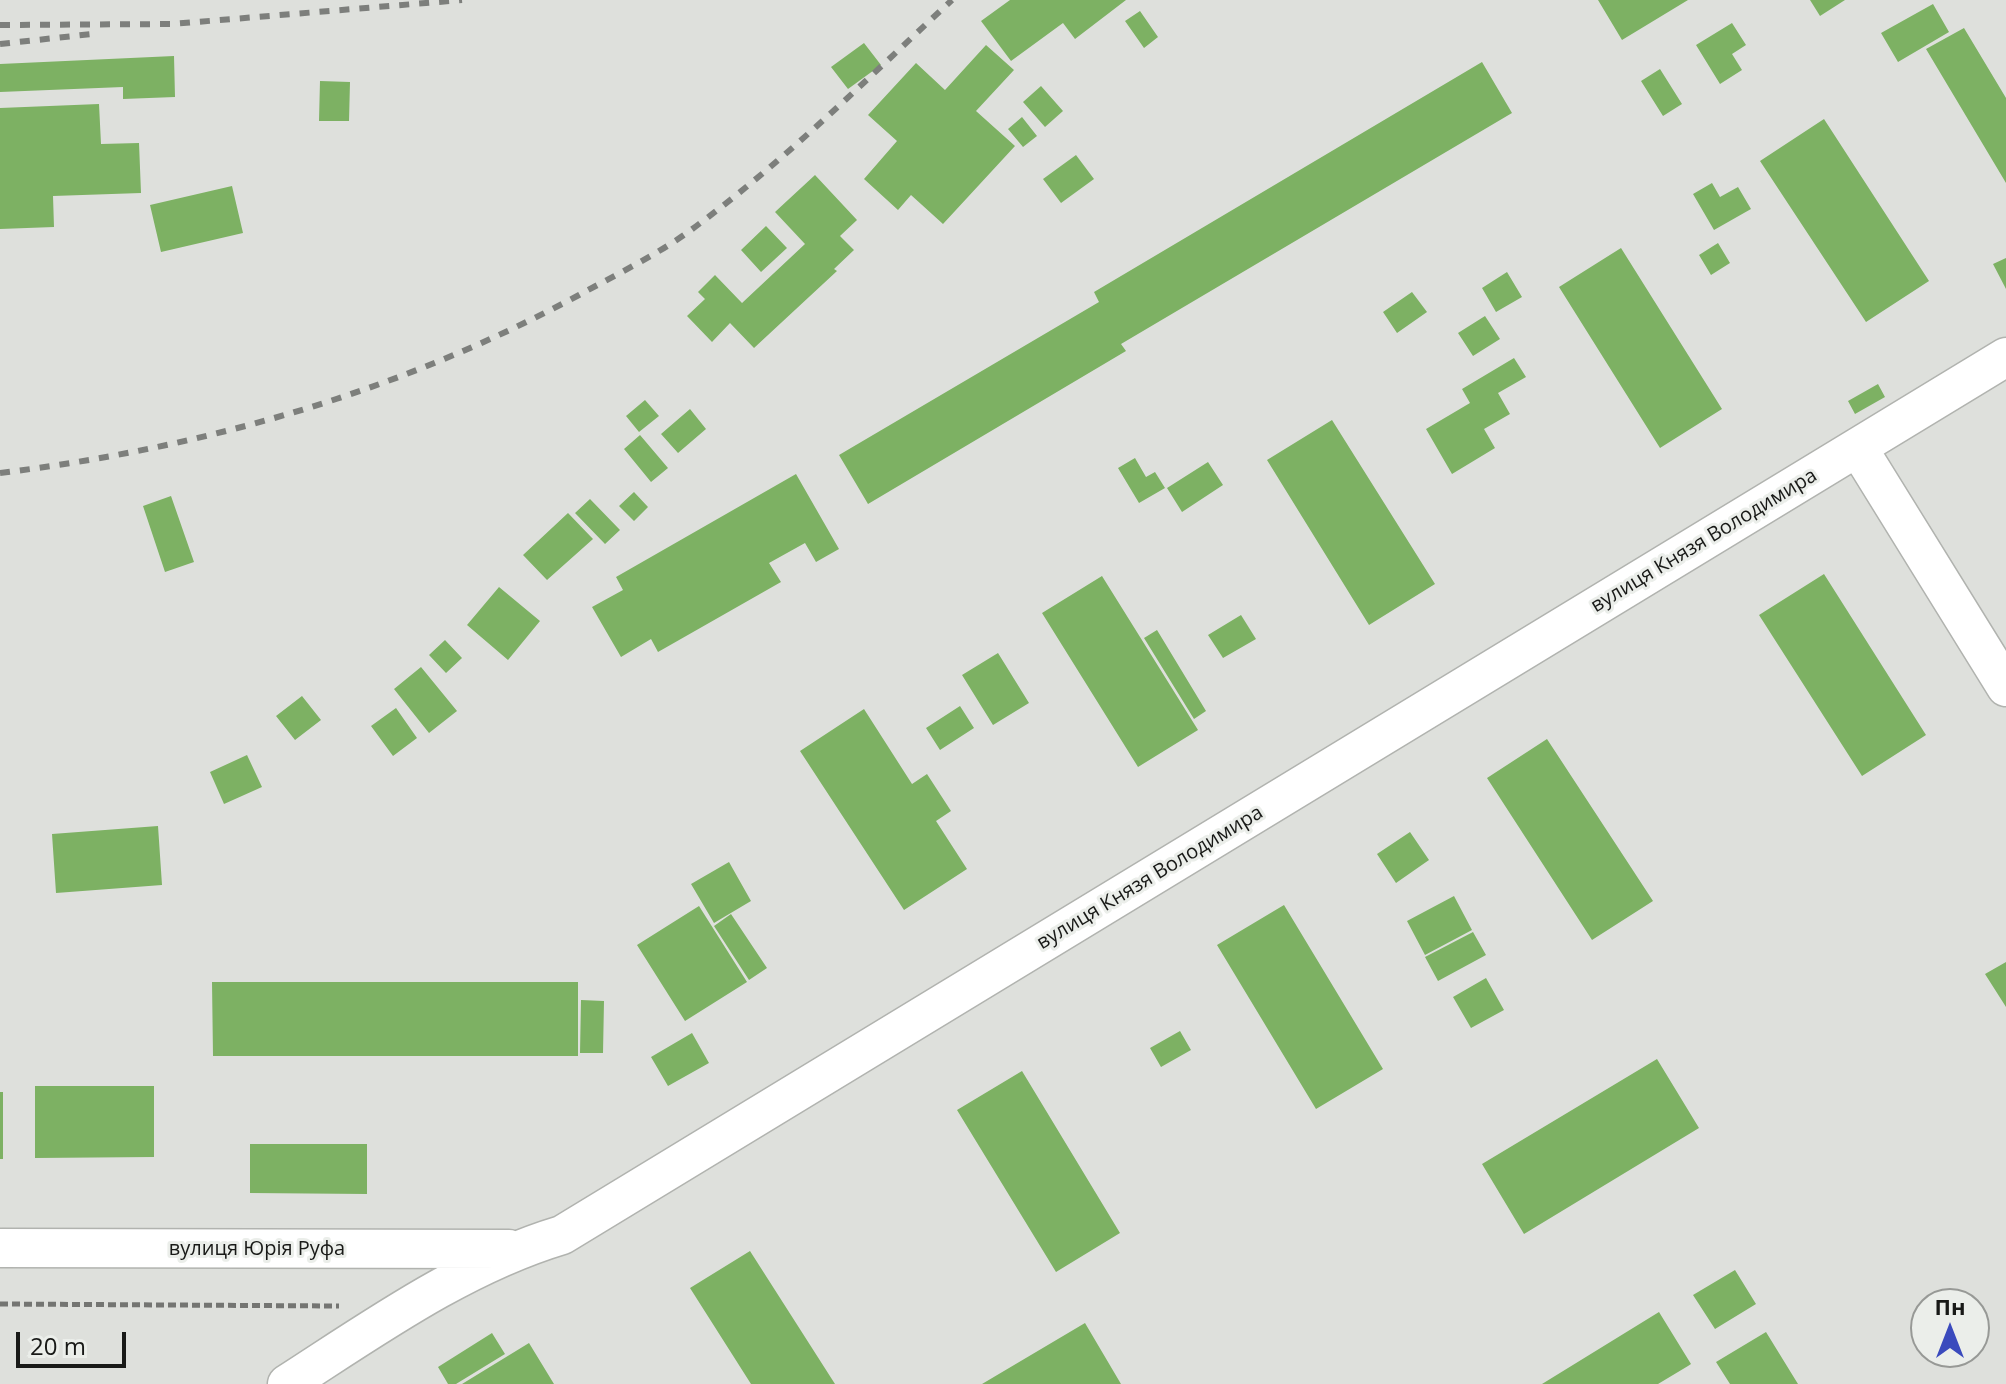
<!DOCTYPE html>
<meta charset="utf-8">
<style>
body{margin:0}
#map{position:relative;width:2006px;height:1384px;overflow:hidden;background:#dee0dc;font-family:"Open Sans",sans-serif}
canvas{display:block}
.north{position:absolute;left:1910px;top:1288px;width:80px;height:80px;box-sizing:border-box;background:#ebeeea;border:2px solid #979996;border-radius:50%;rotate:0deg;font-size:22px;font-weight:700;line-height:32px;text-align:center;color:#181917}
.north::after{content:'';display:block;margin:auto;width:28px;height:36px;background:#3a4abd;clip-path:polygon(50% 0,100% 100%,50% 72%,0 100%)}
.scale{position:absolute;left:16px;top:1332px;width:110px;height:36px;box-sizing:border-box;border:4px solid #181917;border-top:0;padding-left:10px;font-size:24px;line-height:28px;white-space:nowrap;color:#181917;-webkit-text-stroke:6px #ebeeea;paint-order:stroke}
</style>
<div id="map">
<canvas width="2006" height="1384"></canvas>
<div class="north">Пн</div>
<div class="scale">20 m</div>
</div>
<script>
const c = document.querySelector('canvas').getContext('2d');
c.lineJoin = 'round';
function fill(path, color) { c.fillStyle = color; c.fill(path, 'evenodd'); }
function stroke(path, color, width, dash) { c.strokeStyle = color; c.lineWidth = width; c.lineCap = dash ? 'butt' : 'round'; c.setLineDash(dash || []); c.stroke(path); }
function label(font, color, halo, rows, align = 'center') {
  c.font = font + ' "Open Sans",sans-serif'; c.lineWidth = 6; c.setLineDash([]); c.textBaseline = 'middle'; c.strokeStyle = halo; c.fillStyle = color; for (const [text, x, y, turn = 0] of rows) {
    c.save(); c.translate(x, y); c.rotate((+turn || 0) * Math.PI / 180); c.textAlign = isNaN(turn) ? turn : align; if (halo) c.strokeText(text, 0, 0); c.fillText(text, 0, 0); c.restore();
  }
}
fill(new Path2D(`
 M1010,0H1126L1075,39L1063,23L1011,61L981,21Z
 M1598,0H1688L1622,40Z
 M1810,0H1845L1820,16Z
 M1933,4L1949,32L1898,62L1881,33Z
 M1140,11L1158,37L1144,48L1125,21Z
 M1732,23L1746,45L1732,54L1742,70L1720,84L1696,45Z
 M1964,28L2006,98V183L1926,49Z
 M864,43L881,65L848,89L831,67Z
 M986,45L1014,70L976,111L1015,146L943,224L911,195L898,210L864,179L897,141L868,115L916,63L945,90Z
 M174,56L175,97L123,99V87L0,92V64Z
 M1482,62L1512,113L1121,344L1126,351L868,504L839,455L1099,302L1094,292Z
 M1660,69L1682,104L1663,116L1641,81Z
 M320,81L350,82L349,121H319Z
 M1041,86L1063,111L1045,127L1023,102Z
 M99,104L101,144L139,143L141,193L53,196L54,227L0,229V108Z
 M1022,117L1037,136L1023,147L1008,129Z
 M1824,119L1929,281L1866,322L1760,161Z
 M1076,155L1094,179L1061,203L1043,179Z
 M815,175L857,220L840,236L854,250L834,269L837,271L754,348L730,323L712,342L687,316L705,299L698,292L715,275L742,303L805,244L775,212Z
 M1712,183L1720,197L1738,187L1751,209L1714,230L1693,194Z
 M232,186L243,233L161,252L150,205Z
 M766,226L787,248L761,272L741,250Z
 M1718,243L1730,263L1711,275L1699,255Z
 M1621,248L1722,409L1660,448L1559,287Z
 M2006,258V289L1993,264Z
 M1507,272L1522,297L1496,312L1482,288Z
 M1412,292L1427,312L1397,333L1383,312Z
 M1485,316L1500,339L1473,356L1458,333Z
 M1514,358L1526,377L1498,393L1510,414L1484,429L1495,448L1452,474L1426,429L1470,403L1462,389Z
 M1878,384L1885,397L1855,414L1848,401Z
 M645,400L659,416L639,432L626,416Z
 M690,409L706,429L678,453L661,434Z
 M1332,420L1435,584L1369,625L1267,460Z
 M640,435L668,468L651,482L624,449Z
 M1135,458L1146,477L1155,472L1165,488L1139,503L1118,468Z
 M1208,462L1223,485L1182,512L1167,488Z
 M796,474L839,549L816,562L805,543L769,563L781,582L658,652L651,639L621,657L592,607L623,590L616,577Z
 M634,492L648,507L634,521L619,506Z
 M171,496L194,562L165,572L143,506Z
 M590,499L620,530L605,544L575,513Z
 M568,513L593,539L547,580L523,555Z
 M1824,574L1926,735L1862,776L1759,615Z
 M1102,576L1198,730L1138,767L1042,613Z
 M499,587L540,621L508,660L467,625Z
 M1241,615L1256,639L1223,658L1208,635Z
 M1157,630L1206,711L1194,719L1144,638Z
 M445,640L462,658L446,673L429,655Z
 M998,653L1029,703L993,725L962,675Z
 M421,667L457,711L429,733L394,689Z
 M302,696L321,720L295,740L276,716Z
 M960,706L974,728L940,750L926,728Z
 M396,708L417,738L393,756L371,726Z
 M864,709L912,784L927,774L951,811L936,821L967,869L904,910L800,751Z
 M1547,739L1653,901L1592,940L1487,778Z
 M247,755L262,787L224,804L210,772Z
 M158,826L162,885L56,893L52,834Z
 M1410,832L1429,860L1396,883L1377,854Z
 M729,862L751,901L714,923L691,884Z
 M1454,896L1472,930L1425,955L1407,921Z
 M1284,905L1383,1069L1316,1109L1217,945Z
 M699,906L747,982L685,1021L637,945Z
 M731,914L767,968L749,980L714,926Z
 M1473,932L1486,955L1438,981L1425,957Z
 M2006,962V1007L1985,974Z
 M1486,978L1504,1010L1471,1028L1453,997Z
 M212,982H578V1056H213Z
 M581,1000L604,1001L603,1053H580Z
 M1180,1031L1191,1050L1161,1067L1150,1048Z
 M692,1033L709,1063L668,1086L651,1057Z
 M1657,1059L1699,1128L1524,1234L1482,1164Z
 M1022,1071L1120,1233L1056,1272L957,1110Z
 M35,1086H154V1157L35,1158Z
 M0,1092H3V1159H0Z
 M250,1144H367V1194L250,1193Z
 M750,1251L835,1384H751L690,1288Z
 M1735,1270L1756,1304L1715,1329L1693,1295Z
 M1659,1312L1691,1364L1688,1366L1658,1384H1542Z
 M1085,1323L1121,1384H982Z
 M1766,1332L1798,1384H1730L1716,1362Z
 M492,1333L505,1354L456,1384H448L438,1367Z
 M529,1343L554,1384H462Z`), '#7db163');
const minor = new Path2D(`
 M1858,448L2006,687
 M0,1248L509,1249
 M287,1384C374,1328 462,1265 562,1235L2006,357`);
stroke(minor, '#b1b3af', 41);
stroke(new Path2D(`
 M0,1304L339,1306`), '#747572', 5, [8, 4]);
stroke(minor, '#fff', 38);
stroke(new Path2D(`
 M0,25L172,24L462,0
 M0,44L92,34
 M0,473C203,448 399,392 579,295C619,273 663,252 699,224C789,157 870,76 952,0`), '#7d7f7c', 6, [10, 10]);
label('20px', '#181917', '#ebeeea', [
 ["вулиця Князя Володимира",1704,541,-31],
 ["вулиця Князя Володимира",1150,878,-31],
 ["вулиця Юрія Руфа",257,1249]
]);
</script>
